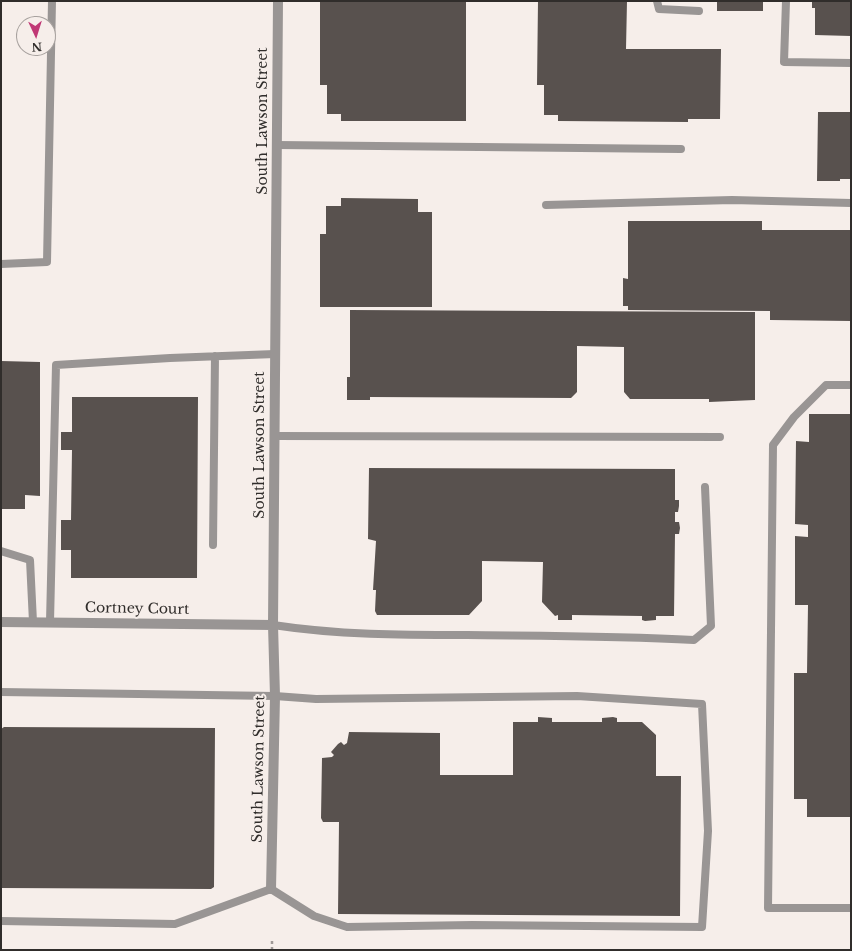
<!DOCTYPE html>
<style>
body{margin:0}
#map{position:relative;width:852px;height:951px;overflow:hidden;background:#f6eeea;font-family:"Libre Baskerville",serif}
canvas{display:block}
.frame{position:absolute;inset:0;border:2px solid #302d2b;pointer-events:none}
.north{position:absolute;left:16px;top:16px;width:40px;height:40px;box-sizing:border-box;background:#f6eeea;border:1px solid #a7a19e;border-radius:50%;rotate:176deg;font-size:11px;font-weight:700;line-height:16px;text-align:center;color:#302d2b}
.north::after{content:'';display:block;margin:auto;width:14px;height:18px;background:#c03875;clip-path:polygon(50% 0,100% 100%,50% 72%,0 100%)}
</style>
<div id="map">
<canvas width="852" height="951"></canvas>
<div class="frame"></div>
<div class="north">N</div>
</div>
<script>
const c = document.querySelector('canvas').getContext('2d');
c.lineJoin = 'round';
function fill(path, color) { c.fillStyle = color; c.fill(path, 'evenodd'); }
function stroke(path, color, width, dash) { c.strokeStyle = color; c.lineWidth = width; c.lineCap = dash ? 'butt' : 'round'; c.setLineDash(dash || []); c.stroke(path); }
function label(font, color, halo, rows, align = 'center') {
  c.font = font + ' "Libre Baskerville",serif'; c.lineWidth = 4; c.setLineDash([]); c.textBaseline = 'middle'; c.strokeStyle = halo; c.fillStyle = color; for (const [text, x, y, turn = 0] of rows) {
    c.save(); c.translate(x, y); c.rotate((+turn || 0) * Math.PI / 180); c.textAlign = isNaN(turn) ? turn : align; if (halo) c.strokeText(text, 0, 0); c.fillText(text, 0, 0); c.restore();
  }
}
fill(new Path2D(`
 M320,1H466V121H341V114H327V85H320Z
 M538,1H627L626,49H721L720,119H688V122L558,121V115H544V85H537Z
 M717,1H763V11H717Z
 M812,1H851V36L815,35V8H812Z
 M818,112H851V179H840V181H817Z
 M341,198L418,199V212H432V307H320V234H326V206H341Z
 M628,221H762V230H851V321L770,320V311L628,310V306H623V278L628,279Z
 M350,310L755,312V400L709,402V399H630L624,392V347L577,346V392L571,398L370,397V400H347V377H350Z
 M1,361L40,362V496L25,495V509H1Z
 M72,397H198L197,578H71V550H61V520H71L72,450H61V432H72Z
 M809,414H851V817H807V799H794V673H807L808,605H795V536L808,537V525L795,524L796,441L809,442Z
 M369,468L675,469V500H679V506L678,512H675V522H679L680,528L679,534H675L674,616H656V620L645,621L642,620V616L572,615V620H558V615L555,616L542,602L543,562L482,561V601L469,615H377L375,611L376,590H373L376,541L368,539Z
 M538,717L552,718V722H602V718L613,717L617,718V722H642L656,735V776H681L680,916L338,914L339,822H323L321,818L322,758L332,757L334,755L331,752L338,744L341,742L344,745L347,743L349,732L440,733V775H513V722H538Z
 M4,727L215,728L214,887L211,889L2,888L1,729Z`), '#58514e');
stroke(new Path2D(`
 M272,950V941`), '#a09a97', 2.5, [3, 3]);
stroke(new Path2D(`
 M657,1L659,9L699,11
 M786,1L784,62L851,63
 M277,145L681,149
 M546,205L732,200L851,203
 M1,264L47,262L52,1
 M851,385H826L794,417L773,445L768,908H851
 M274,436L720,437
 M213,545L215,356
 M1,551L30,560L33,622
 M50,622L56,365L170,358L275,354
 M273,625C338,635 402,635 467,635C543,636 618,636 694,640L711,626L705,487
 M1,692L275,696L316,699L577,696L702,704L708,831L702,927L472,925L347,927L314,916L271,889L175,924L1,921`), '#999594', 8);
stroke(new Path2D(`
 M1,622L273,625
 M271,889L275,696L273,625L278,1`), '#999594', 10);
label('14px', '#302d2b', '#f6eeea', [
 ["South Lawson Street",263,121,-90],
 ["South Lawson Street",260,445,-90],
 ["Cortney Court",137,609,1],
 ["South Lawson Street",259,769,-89]
]);
</script>
